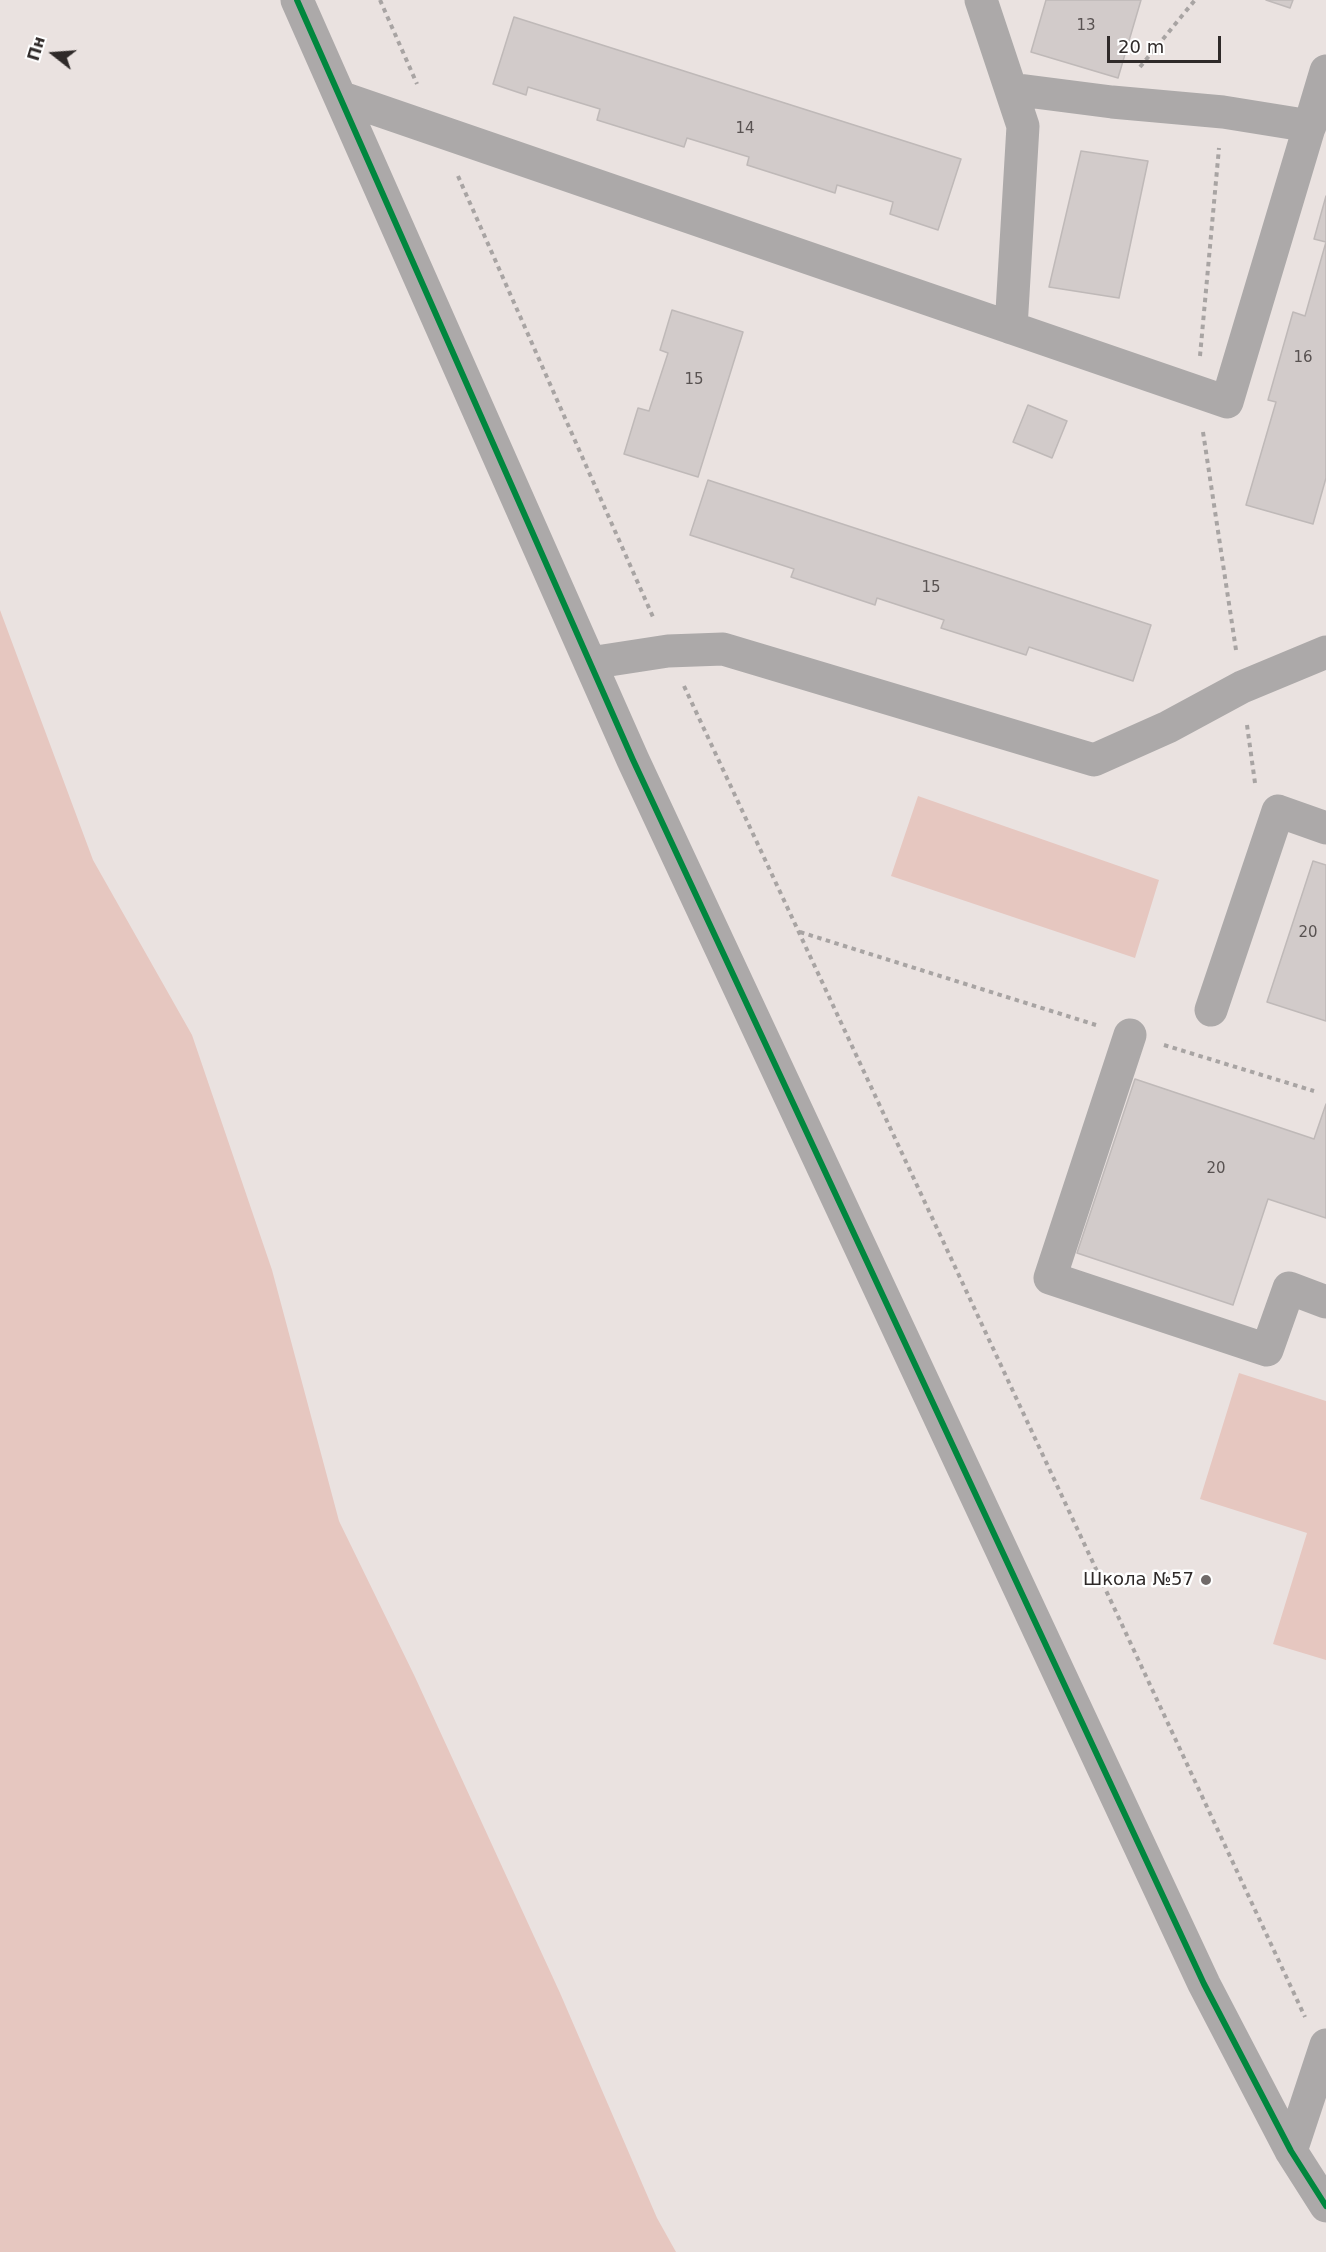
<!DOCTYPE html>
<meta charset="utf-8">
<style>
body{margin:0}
#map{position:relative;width:1326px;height:2252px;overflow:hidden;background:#eae2e0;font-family:"DejaVu Sans",sans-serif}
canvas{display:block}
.north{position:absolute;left:24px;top:24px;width:60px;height:60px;-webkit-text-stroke:4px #fff;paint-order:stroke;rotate:287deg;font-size:16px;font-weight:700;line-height:24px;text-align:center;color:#2f2a29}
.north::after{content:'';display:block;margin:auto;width:21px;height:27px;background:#2f2a29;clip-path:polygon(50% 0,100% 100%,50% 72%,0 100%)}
.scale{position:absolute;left:1107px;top:36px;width:114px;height:27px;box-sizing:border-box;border:3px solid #2f2a29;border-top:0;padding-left:8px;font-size:18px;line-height:21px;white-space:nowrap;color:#2f2a29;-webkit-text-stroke:4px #fff;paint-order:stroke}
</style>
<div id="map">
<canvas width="1326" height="2252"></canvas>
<div class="north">Пн</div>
<div class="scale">20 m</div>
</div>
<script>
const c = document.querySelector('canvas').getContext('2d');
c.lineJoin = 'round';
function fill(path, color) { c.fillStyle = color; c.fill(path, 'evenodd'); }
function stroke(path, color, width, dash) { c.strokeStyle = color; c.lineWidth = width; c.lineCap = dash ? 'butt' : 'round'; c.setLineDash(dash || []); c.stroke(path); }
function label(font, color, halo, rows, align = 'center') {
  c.font = font + ' "DejaVu Sans",sans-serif'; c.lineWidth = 5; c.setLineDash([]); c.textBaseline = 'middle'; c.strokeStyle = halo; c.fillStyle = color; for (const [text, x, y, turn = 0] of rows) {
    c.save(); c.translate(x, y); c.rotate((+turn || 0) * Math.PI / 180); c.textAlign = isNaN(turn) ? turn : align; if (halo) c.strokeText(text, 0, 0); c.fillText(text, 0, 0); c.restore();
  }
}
fill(new Path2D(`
 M0,610L93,860L192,1035L272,1270L339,1521L415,1677L560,1993L657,2218L676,2252H0Z
 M918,796L1159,880L1135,958L891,876Z
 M1239,1373L1326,1401V1660L1273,1644L1307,1533L1200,1499Z`), '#e6c7c0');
const building = new Path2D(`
 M1046,0H1141L1118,78L1031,52Z
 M1266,0H1293L1290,8Z
 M514,17L961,159L938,230L890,214L893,202L837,185L835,193L747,165L749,157L687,138L684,147L597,120L600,109L528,87L526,95L493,84Z
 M1081,151L1148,161L1119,298L1049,287Z
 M1326,196V478L1313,524L1246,505L1276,402L1268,400L1293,312L1305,316L1326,242L1314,239Z
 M672,310L743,332L698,477L624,454L638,408L649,411L668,353L660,350Z
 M1028,405L1067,421L1052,458L1013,442Z
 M708,480L1151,625L1133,681L1029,647L1026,655L941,628L944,620L877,598L875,605L791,577L794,569L690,535Z
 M1313,861L1326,865V1021L1267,1002Z
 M1135,1079L1314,1139L1326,1104V1218L1268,1199L1233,1305L1077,1253Z`);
fill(building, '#d2cbca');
stroke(building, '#bfb9b8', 1.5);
stroke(new Path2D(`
 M380,0L417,84
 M1140,67L1195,0
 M458,176L653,617
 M1200,356L1219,148
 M1203,432L1236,650
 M684,686L1305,2017
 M1247,725L1255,783
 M800,932L1096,1025
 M1164,1045L1314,1091`), '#a8a4a3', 4, [4.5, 4.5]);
stroke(new Path2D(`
 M297,0L633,760L1204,1984L1291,2151L1326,2206
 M981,0L1023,126L1011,328
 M1011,89L1112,102L1223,112L1310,126
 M340,97L1227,402L1326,71
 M590,663L668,651L723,649L1094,760L1168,727L1242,687L1326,652
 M1211,1010L1278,811L1326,828
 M1130,1035L1050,1278L1267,1350L1289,1288L1326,1302
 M1291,2151L1326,2045`), '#aca9a9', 33);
stroke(new Path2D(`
 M297,0L633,760L1204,1984L1291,2151L1326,2206`), '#00873e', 6);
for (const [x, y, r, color] of [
 [1206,1580,6,"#706a69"]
]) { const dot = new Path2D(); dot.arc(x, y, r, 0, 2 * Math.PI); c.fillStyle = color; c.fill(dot); stroke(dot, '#fff', 2); }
label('15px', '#585251', null, [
 ["13",1086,26],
 ["14",745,129],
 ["16",1303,358],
 ["15",694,380],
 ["15",931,588],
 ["20",1308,933],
 ["20",1216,1169]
]);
label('18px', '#2f2a29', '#fff', [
 ["Школа №57",1194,1580]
], 'right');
</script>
